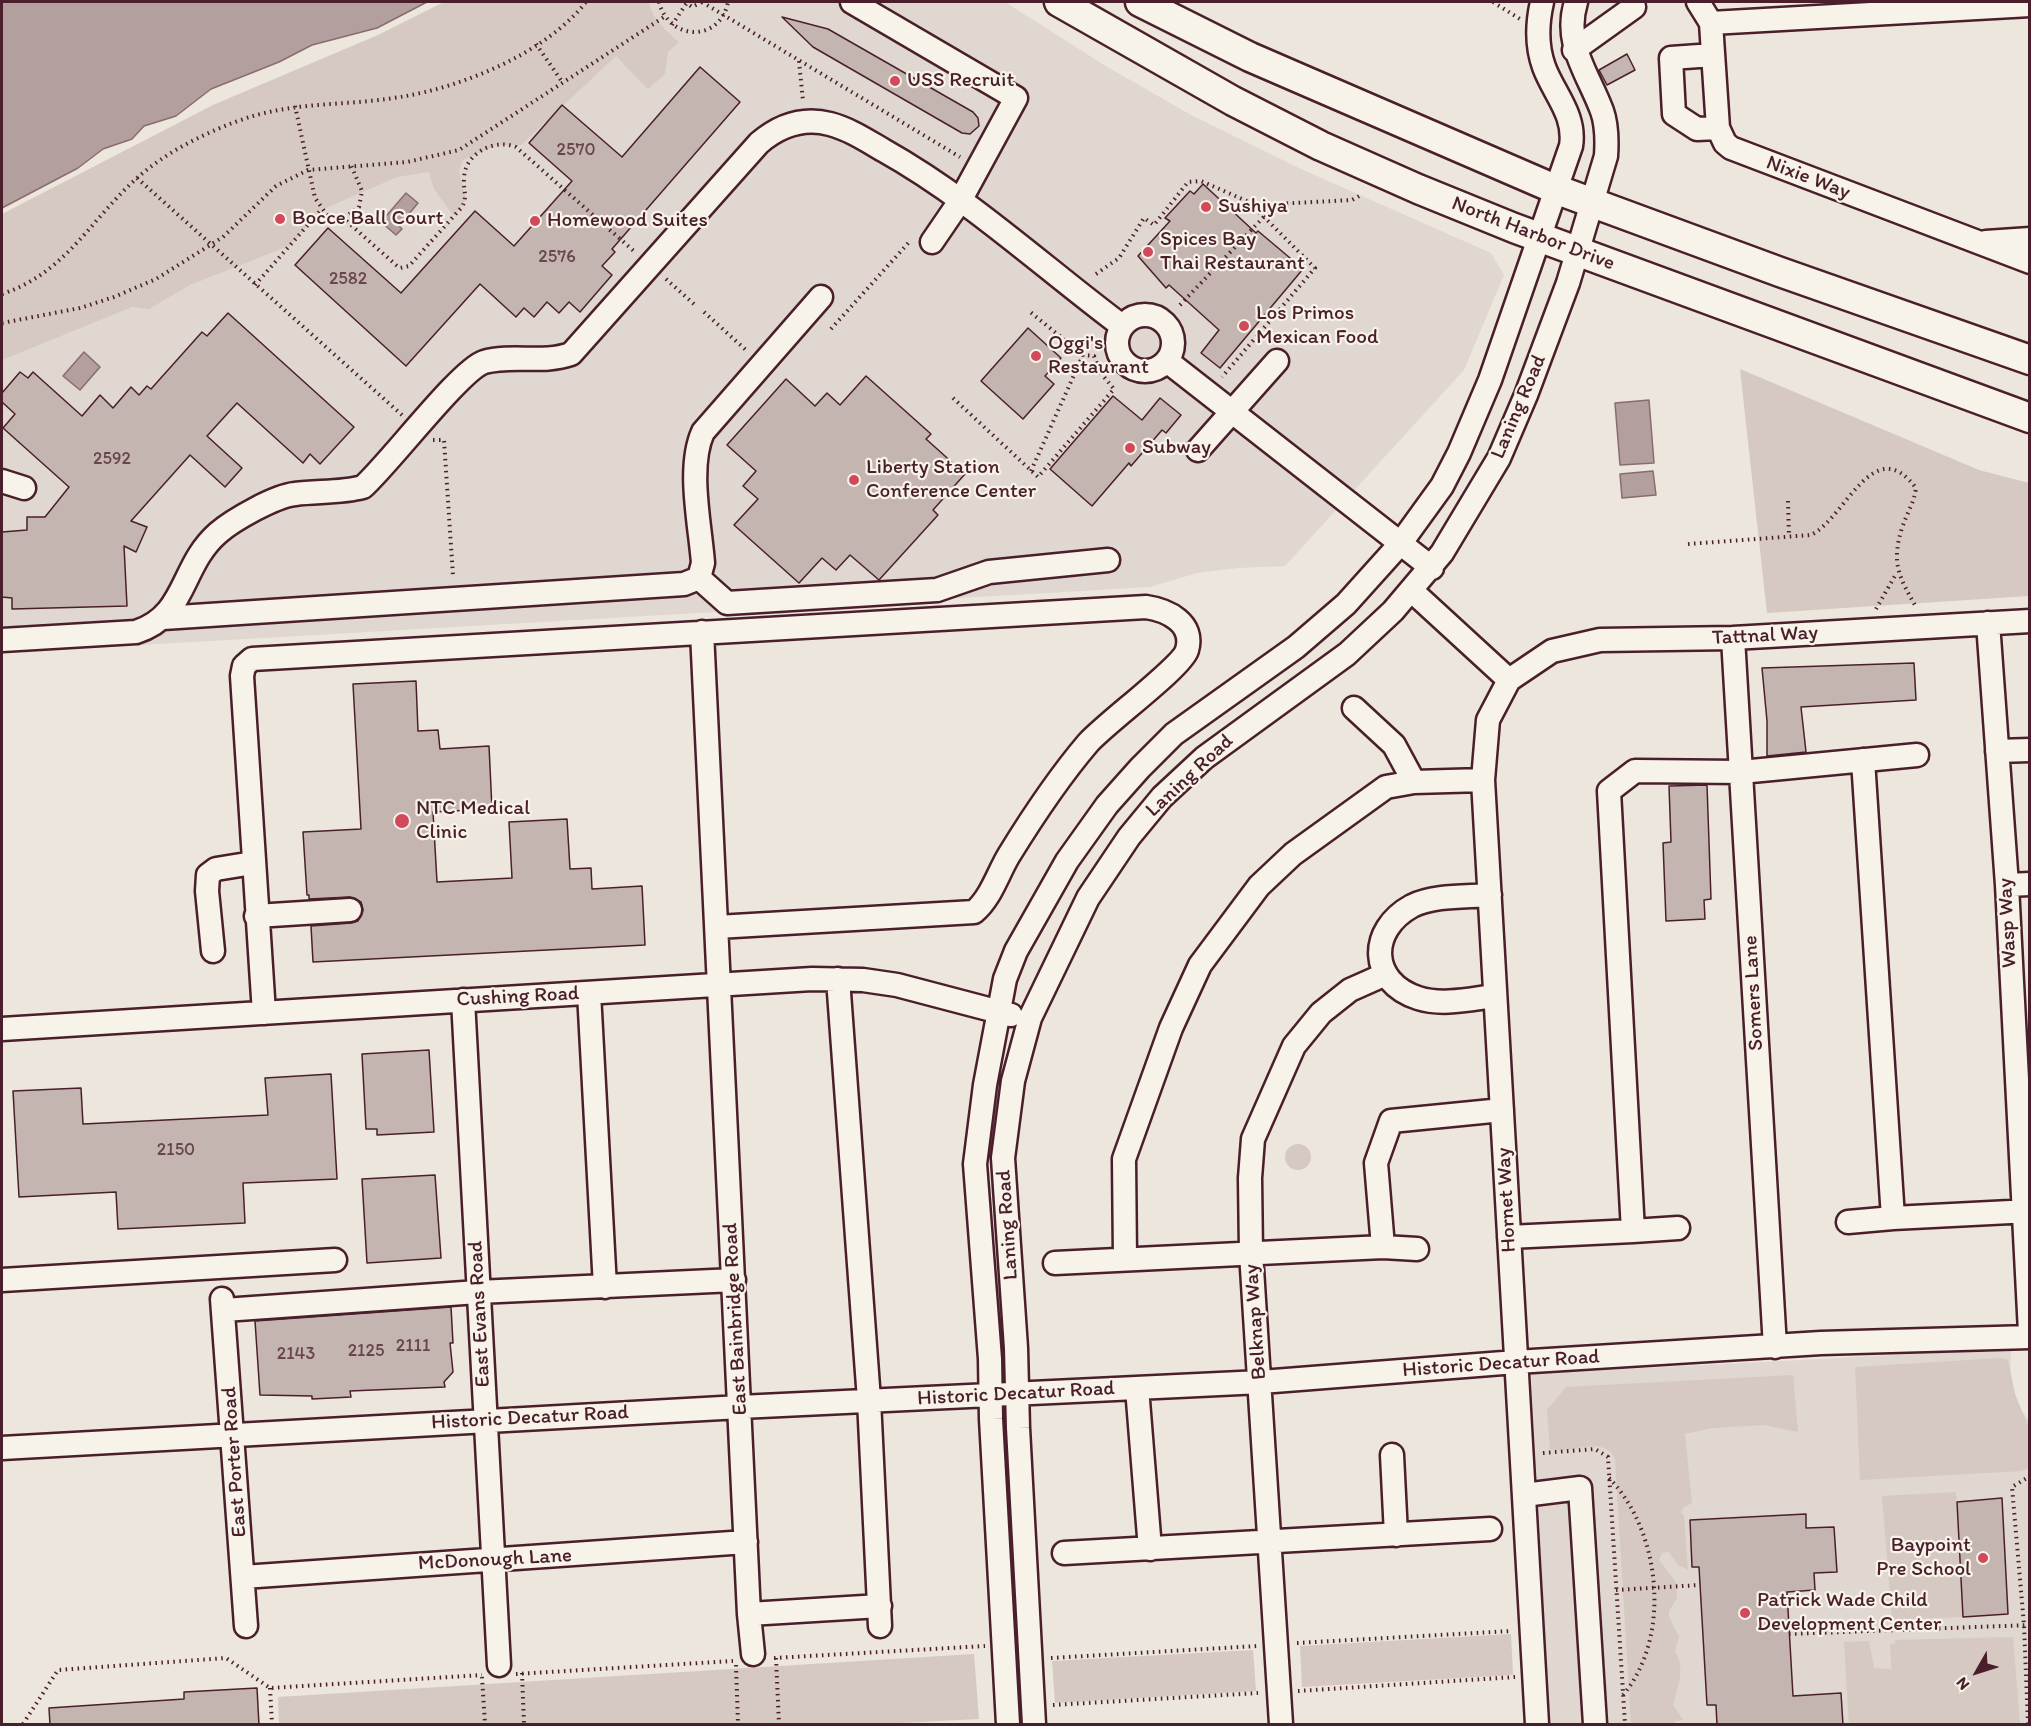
<!DOCTYPE html>
<style>
body{margin:0}
#map{position:relative;width:2031px;height:1726px;overflow:hidden;background:#ece6dd;font-family:Itim,sans-serif}
canvas{display:block}
.frame{position:absolute;inset:0;border:3px solid #4a1f2b;pointer-events:none}
.north{position:absolute;left:1947px;top:1642px;width:60px;height:60px;-webkit-text-stroke:4px #f7f3e8;paint-order:stroke;rotate:231deg;font-size:16px;font-weight:700;line-height:24px;text-align:center;color:#4a1f2b}
.north::after{content:'';display:block;margin:auto;width:21px;height:27px;background:#4a1f2b;clip-path:polygon(50% 0,100% 100%,50% 72%,0 100%)}
</style>
<div id="map">
<canvas width="2031" height="1726"></canvas>
<div class="frame"></div>
<div class="north">N</div>
</div>
<script>
const c = document.querySelector('canvas').getContext('2d');
c.lineJoin = 'round';
function fill(path, color) { c.fillStyle = color; c.fill(path, 'evenodd'); }
function stroke(path, color, width, dash) { c.strokeStyle = color; c.lineWidth = width; c.lineCap = dash ? 'butt' : 'round'; c.setLineDash(dash || []); c.stroke(path); }
function label(font, color, halo, rows, align = 'center') {
  c.font = font + ' Itim,sans-serif'; c.lineWidth = 4.5; c.setLineDash([]); c.textBaseline = 'middle'; c.strokeStyle = halo; c.fillStyle = color; for (const [text, x, y, turn = 0] of rows) {
    c.save(); c.translate(x, y); c.rotate((+turn || 0) * Math.PI / 180); c.textAlign = isNaN(turn) ? turn : align; if (halo) c.strokeText(text, 0, 0); c.fillText(text, 0, 0); c.restore();
  }
}
fill(new Path2D(`
 M445,2H1005L1104,65L1191,115L1301,169L1491,253L1504,275L1464,370L1285,566L1238,568L1197,573L1150,587L2,653V271Z
 M2011,1349L2010,1395L2030,1422L2029,1724H1550L1531,1374Z`), '#e0d7d0');
fill(new Path2D(`
 M444,2H649C652,19 666,31 679,42L668,52L665,74L648,89L616,56L521,145H497L463,160L459,171L466,200L454,216L434,189L429,172L397,177L321,210L291,245L190,285L149,309L132,307L2,360V214L213,105L378,35Z
 M1740,369L1979,470L2029,483V596L1767,613Z
 M1285 1157a13 13 0 1 1 26 0a13 13 0 1 1-26 0Z
 M2001,1358L2008,1360L2015,1394L2029,1428V1467L2022,1471L1860,1480L1855,1367Z
 M1793,1375L1798,1432L1764,1425L1712,1428L1685,1434L1692,1503L1684,1507L1681,1512L1684,1516L1688,1570L1678,1565L1669,1552L1662,1553L1659,1560L1676,1582L1677,1598L1669,1611V1617L1679,1637L1675,1651C1686,1670 1678,1685 1673,1705L1683,1720L1675,1721V1724H1631L1615,1459C1603,1433 1570,1456 1550,1449L1547,1410L1566,1387Z
 M1956,1492L1963,1617L1892,1620L1882,1496Z
 M1511,1634L1513,1675L1302,1687L1300,1646Z
 M2013,1637L2020,1724H1849L1844,1642L1869,1641L1874,1668L1891,1669L1892,1682L1890,1644H1895V1640Z
 M1253,1650L1256,1691L1055,1703L1052,1661Z
 M974,1654L979,1719L882,1724H279L278,1697Z`), '#d5c9c2');
const water = new Path2D(`
 M2,2H427L377,28L312,45L279,62L211,89L176,116L144,126L132,139L103,149L78,168L2,208Z
 M406,193L418,203L399,226L402,229L396,235L381,222Z
 M84,352L100,367L80,390L63,376Z
 M1649,400L1654,463L1620,465L1615,403Z
 M1653,471L1656,495L1622,498L1620,474Z`);
fill(water, '#b39f9d');
stroke(water, '#896c6f', 1.5);
const building = new Path2D(`
 M782,17L828,29L973,112L978,118L979,126L970,134L962,133L813,47Z
 M1627,54L1635,70L1607,85L1599,70Z
 M700,67L740,102L612,249L615,252L602,266L612,275L580,312L569,302L559,313L547,302L534,317L524,308L516,317L480,284L406,366L295,265L328,228L401,293L475,211L514,246L572,181L529,143L562,105L622,157Z
 M1203,184L1256,233L1258,231L1303,269L1220,368L1201,353L1219,330L1169,285L1166,288L1138,256L1170,221L1165,218L1190,191L1194,194Z
 M228,313L354,427L320,464L310,454L303,463L237,403L207,436L242,468L225,487L190,455L131,521L147,527L136,552L124,546L127,606L12,609V598L2,597V532L27,530V517H45L69,487L3,428L15,414L2,402V393L20,372L28,378L33,372L82,416L100,395L113,408L131,387L139,395L147,386L151,389L202,332L207,336Z
 M1028,328L1061,358L1045,376L1054,384L1023,419L981,381Z
 M866,376L931,434L926,439L965,474L933,510L938,515L879,580L850,555L836,570L822,558L799,583L734,525L758,499L743,486L756,471L727,445L786,379L815,406L827,393L840,405Z
 M1113,396L1142,420L1160,398L1181,415L1166,433L1162,430L1131,466L1129,463L1092,506L1050,469Z
 M1914,663L1916,700L1801,707L1806,752L1767,756V721L1762,668Z
 M416,681L418,731L438,730L440,749L489,746L492,809L433,812L437,882L512,878L509,822L567,819L570,869L591,868L592,889L642,886L645,945L313,962L311,926L351,923L358,921L363,910L361,902L350,897L309,899V895H307L303,832L361,829L353,684Z
 M1707,785L1711,899L1704,900L1705,919L1666,921L1663,843L1671,842L1669,786Z
 M429,1050L434,1132L377,1135V1129H366L362,1054Z
 M331,1074L337,1179L243,1183L245,1223L118,1229L116,1192L19,1197L13,1091L81,1088L83,1124L268,1115L265,1078Z
 M435,1175L441,1258L367,1263L362,1179Z
 M451,1307L453,1343H450L453,1372L444,1382L445,1387L350,1391L351,1397L312,1399V1396L260,1395L255,1321Z
 M2002,1498L2008,1614L1963,1617L1957,1502Z
 M1806,1514V1528L1834,1527L1837,1572L1814,1573L1815,1590L1787,1592L1793,1696L1841,1693L1843,1725H1717L1716,1705H1707L1699,1567H1692L1690,1520Z
 M257,1688L259,1725H50L49,1708L184,1699V1692Z`);
fill(building, '#c4b5b0');
stroke(building, '#4a1f2b', 1.5);
const minor = new Path2D(`
 M852,2L1016,98L960,201L932,242
 M1698,2L1711,23L1718,128L1725,143L1731,148L2030,262
 M1711,23L2030,5
 M1574,50L1634,7
 M1713,55L1671,58L1674,114L1697,129L1718,128
 M1986,242L2030,239
 M1117 343a28 28 0 1 1 56 0a28 28 0 1 1-56 0Z
 M1167,361L1432,568
 M1198,450L1277,361
 M2,481L24,488
 M699,578L727,603L937,590L989,572L1108,560
 M1412,591L1509,680
 M163,618L684,584L699,578L703,563C700,524 687,467 703,432L821,297
 M1988,623L2007,885L2030,1332
 M702,632L749,1614L753,1654
 M1733,638L1775,1347
 M2,640L136,632C187,616 180,566 218,533C233,520 275,496 295,494C317,491 341,493 363,487C389,464 460,370 484,362C512,354 543,364 571,354L759,143C779,126 803,117 830,124C849,129 866,140 883,150C969,198 1043,267 1122,326
 M1354,708L1394,745L1414,782
 M1997,751L2030,750
 M1863,760L1893,1218L2030,1211
 M2007,885L2030,884
 M1490,895C1466,897 1434,895 1412,906C1368,930 1369,982 1418,998C1442,1006 1471,999 1495,996
 M256,916L350,910
 M213,951L207,891L208,875L216,869L253,863
 M838,979L869,1400L880,1626
 M589,993L605,1287
 M463,1000L499,1665
 M264,1013L242,676L244,666L252,659L1146,607C1167,610 1195,623 1187,650C1182,667 1107,722 1088,743C1059,777 1033,816 1009,855C998,873 991,898 974,912L717,927
 M2,1029L812,979L863,980L897,985L1011,1015
 M1848,1222L1893,1218
 M1678,1228L1633,1231L1609,791L1635,771L1741,772L1917,755
 M1509,1237L1633,1231
 M1383,1247L1376,1163L1391,1121L1502,1110
 M1125,1258L1124,1159L1171,1028L1200,965L1259,886L1293,854L1386,787L1414,782L1483,780
 M1055,1263L1383,1247L1417,1249
 M2,1280L335,1260
 M222,1299L246,1626
 M224,1310L478,1292L734,1280
 M1137,1388L1150,1549
 M2,1448L740,1407L1261,1382L1516,1362L1821,1343L2030,1337
 M1392,1455L1396,1535
 M1524,1495L1580,1488L1595,1724
 M1064,1553L1490,1529
 M243,1577L746,1542
 M749,1614L880,1606
 M1008,1724L991,1419L990,1359L975,1164L985,1085L1005,979L1016,951L1067,861L1107,805L1140,768L1174,734L1296,647L1346,604L1400,544L1442,486L1459,453L1490,380L1571,146C1576,115 1554,94 1544,67C1536,45 1537,24 1542,2
 M1034,1724L1018,1428L1016,1348L1003,1158L1013,1081L1030,1018L1088,898L1129,837L1162,797L1204,758L1347,654L1393,611L1442,553L1499,458L1526,395L1568,283L1606,156C1607,141 1607,125 1602,111C1588,73 1563,44 1576,2
 M1281,1724L1251,1253L1250,1178L1253,1139L1294,1046L1321,1013L1350,990L1386,974
 M1537,1724L1483,780L1488,720L1509,680L1552,651L1600,640L1733,638L2030,621`);
const major = new Path2D(`
 M1059,2L1233,101L1321,146L1418,189L1514,228L2030,418
 M1140,2L1250,57L1555,189L1780,272L2030,360`);
stroke(minor, '#4a1f2b', 27);
stroke(major, '#4a1f2b', 33);
stroke(new Path2D(`
 M659,2C669,41 720,43 728,2
 M685,2L692,7L702,2
 M702,2L960,157
 M1493,2L1520,19
 M672,25L686,4
 M536,44L563,83
 M799,61L803,101
 M295,106L315,198L327,215L345,217L359,207L362,191L351,165
 M137,178L402,415
 M342,217L396,265L400,268L409,266L462,207C468,196 463,190 464,179C464,154 494,138 516,147L636,253
 M1096,274L1119,258L1144,218L1154,225L1188,182L1201,181L1249,202L1315,268L1222,377
 M666,279L695,305
 M255,285L321,210
 M2,294C66,273 90,220 137,178C165,153 201,135 235,122C294,100 342,107 400,97C463,87 546,53 586,2
 M1180,305L1276,204L1352,200L1363,194
 M704,312L747,351
 M2,323L80,308L114,297L156,279L223,237L276,186L308,170L407,162L459,150L664,17
 M831,329L911,240
 M953,398L1038,477L1114,389L1100,372L1094,356L1083,355L1029,311
 M433,440H444L453,576
 M1031,471L1083,355
 M1788,501L1789,537
 M1688,544L1811,535C1846,518 1873,431 1916,488C1914,503 1907,513 1902,528C1891,563 1899,577 1916,607
 M1876,609L1896,574
 M1543,1453L1595,1449L1608,1457L1625,1724
 M1609,1478C1661,1531 1672,1637 1623,1695
 M1616,1590L1700,1585
 M1789,1634L2030,1625
 M1297,1643L1511,1631
 M774,1658L985,1646
 M776,1658L779,1724
 M1051,1658L1257,1646
 M736,1665L738,1724
 M522,1673L524,1724
 M516,1674L733,1661
 M482,1677L485,1724
 M270,1688L272,1724
 M1298,1691L1515,1677
 M1053,1705L1258,1693
 M23,1724L58,1670L226,1658L270,1688L482,1675
 M2028,1724L2024,1625L2012,1487L2030,1476`), '#4a1f2b', 4, [1.5, 4.5]);
stroke(minor, '#f7f3e8', 22);
stroke(major, '#f7f3e8', 28);
for (const [x, y, r, color] of [
 [895,81,6,"#d1495b"],
 [1206,207,6,"#d1495b"],
 [280,219,6,"#d1495b"],
 [535,221,6,"#d1495b"],
 [1148,252,6,"#d1495b"],
 [1244,326,6,"#d1495b"],
 [1036,356,6,"#d1495b"],
 [1130,448,6,"#d1495b"],
 [854,480,6,"#d1495b"],
 [402,821,8,"#d1495b"],
 [1983,1558,6,"#d1495b"],
 [1745,1613,6,"#d1495b"]
]) { const dot = new Path2D(); dot.arc(x, y, r, 0, 2 * Math.PI); c.fillStyle = color; c.fill(dot); stroke(dot, '#f7f3e8', 2); }
label('18px', '#68444c', null, [
 ["2570",576,150],
 ["2576",557,257],
 ["2582",348,279],
 ["2592",112,459],
 ["2150",176,1150],
 ["2111",413,1346],
 ["2125",366,1351],
 ["2143",296,1354]
]);
label('21px', '#4a1f2b', '#f7f3e8', [
 ["USS Recruit",907,81],
 ["Sushiya",1218,207],
 ["Bocce Ball Court",292,219],
 ["Homewood Suites",547,221],
 ["Spices Bay",1160,240],
 ["Thai Restaurant",1160,264],
 ["Los Primos",1256,314],
 ["Mexican Food",1256,338],
 ["Oggi's",1048,344],
 ["Restaurant",1048,368],
 ["Subway",1142,448],
 ["Liberty Station",866,468],
 ["Conference Center",866,492],
 ["NTC Medical",416,809],
 ["Clinic",416,833],
 ["Baypoint",1971,1546,"right"],
 ["Pre School",1971,1570,"right"],
 ["Patrick Wade Child",1757,1601],
 ["Development Center",1757,1625]
], 'left');
label('21px', '#4a1f2b', '#f7f3e8', [
 ["Nixie Way",1808,178,21],
 ["North Harbor Drive",1533,234,21],
 ["Laning Road",1519,407,-67],
 ["Tattnal Way",1765,636,-3],
 ["Laning Road",1190,776,-43],
 ["Wasp Way",2008,923,-93],
 ["Somers Lane",1754,993,-93],
 ["Cushing Road",518,997,-3],
 ["Hornet Way",1507,1200,-93],
 ["Laning Road",1008,1225,-94],
 ["East Evans Road",480,1314,-93],
 ["East Bainbridge Road",736,1319,-93],
 ["Belknap Way",1256,1322,-94],
 ["Historic Decatur Road",1501,1364,-4],
 ["Historic Decatur Road",1016,1394,-3],
 ["Historic Decatur Road",530,1418,-3],
 ["East Porter Road",235,1462,-94],
 ["McDonough Lane",495,1560,-3]
]);
</script>
